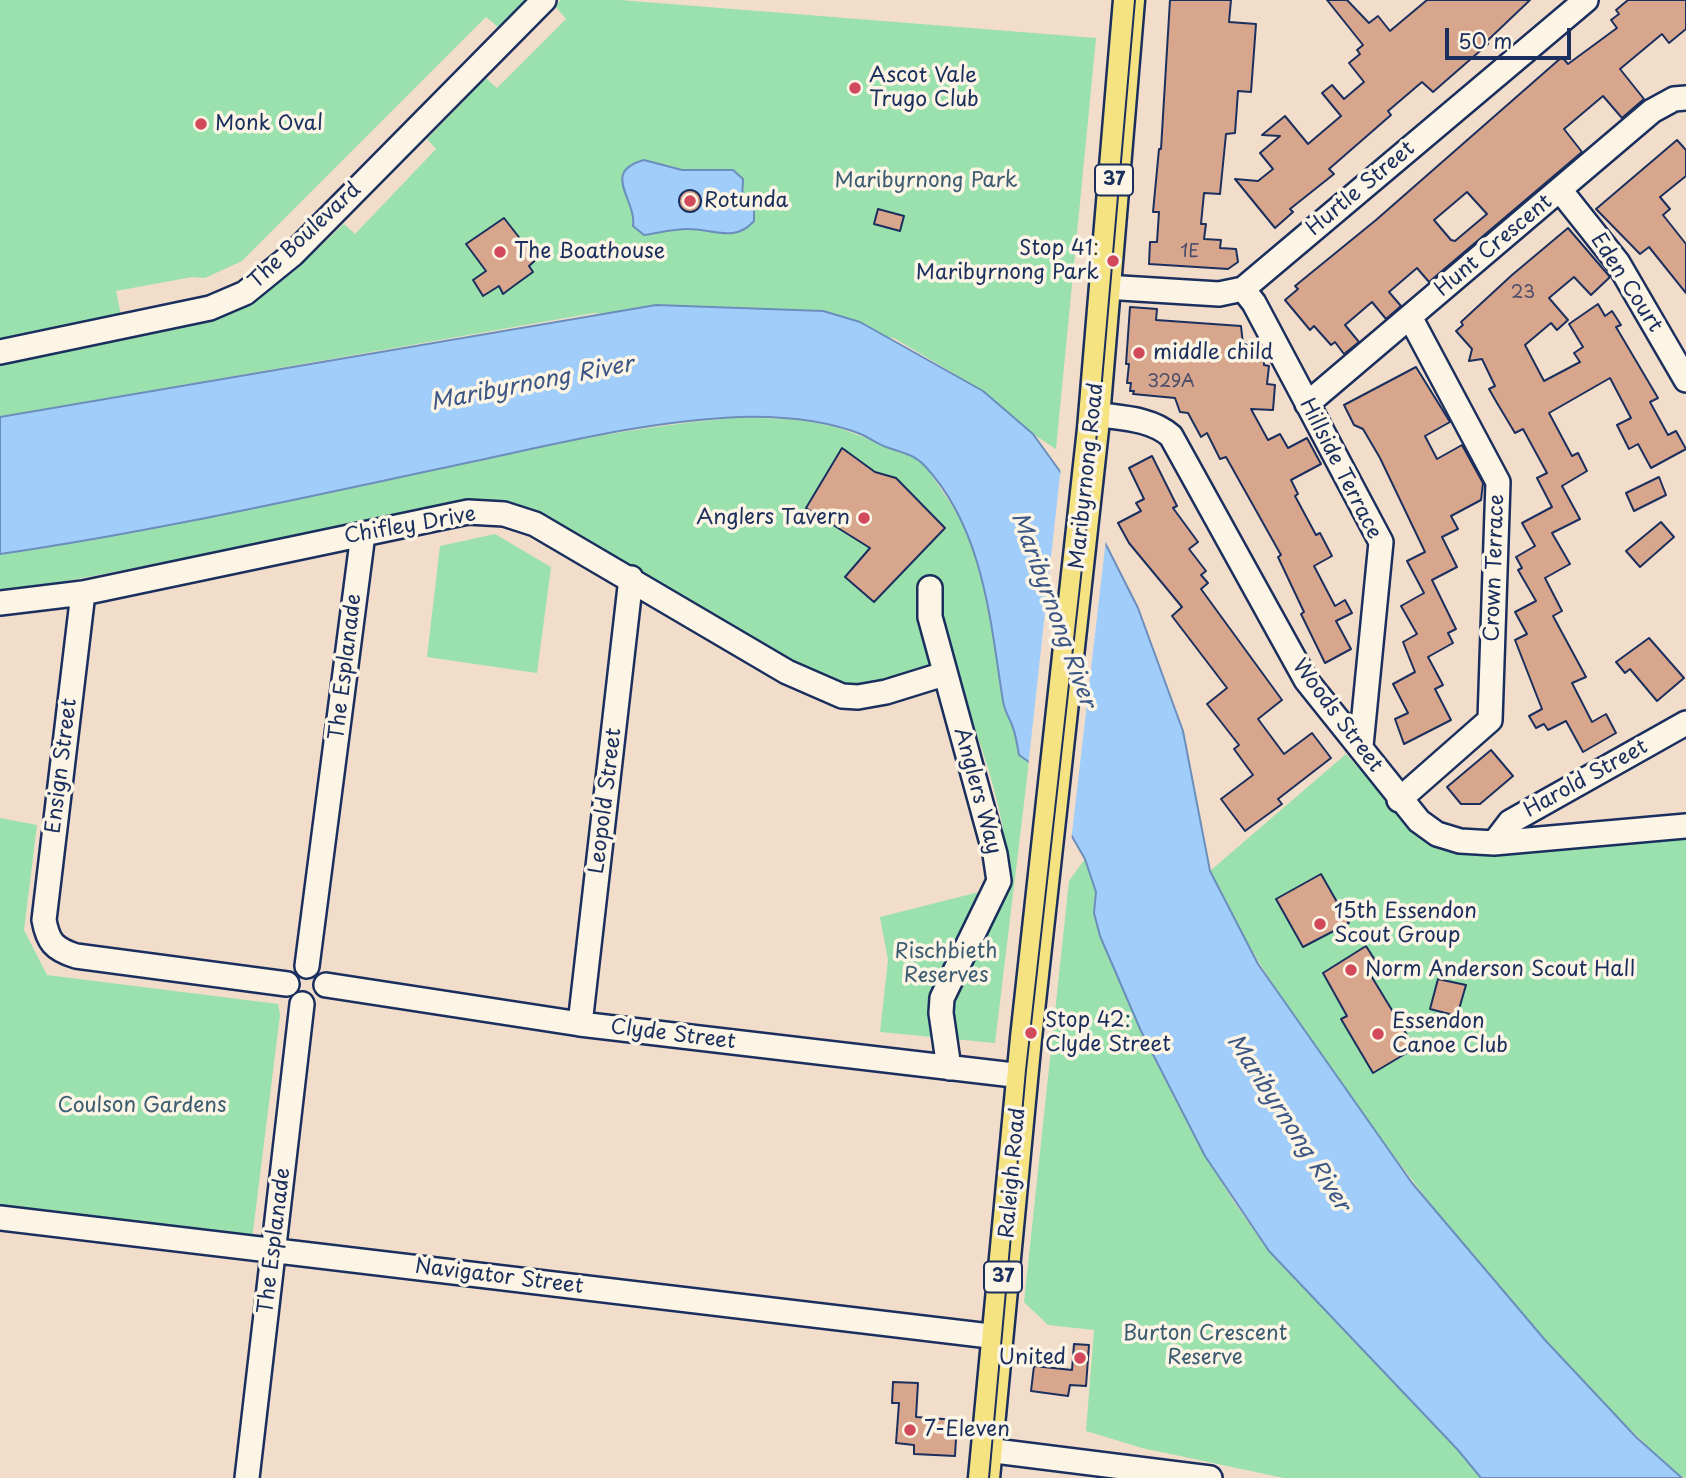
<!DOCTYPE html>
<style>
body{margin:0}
#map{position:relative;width:1686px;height:1478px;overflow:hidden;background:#f1ddca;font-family:"Playpen Sans",sans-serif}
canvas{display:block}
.scale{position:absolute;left:1445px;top:28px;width:126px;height:32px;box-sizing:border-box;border:4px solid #1b2f5e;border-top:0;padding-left:9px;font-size:21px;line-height:24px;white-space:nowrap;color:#1b2f5e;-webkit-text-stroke:5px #fcf5e5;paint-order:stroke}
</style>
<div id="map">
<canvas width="1686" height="1478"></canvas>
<div class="scale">50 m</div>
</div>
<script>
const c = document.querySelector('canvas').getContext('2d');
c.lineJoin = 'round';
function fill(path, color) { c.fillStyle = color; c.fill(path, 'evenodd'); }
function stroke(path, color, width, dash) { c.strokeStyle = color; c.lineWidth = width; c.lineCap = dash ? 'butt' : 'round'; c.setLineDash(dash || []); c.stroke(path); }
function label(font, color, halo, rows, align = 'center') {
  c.font = font + ' "Playpen Sans",sans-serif'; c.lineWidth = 7; c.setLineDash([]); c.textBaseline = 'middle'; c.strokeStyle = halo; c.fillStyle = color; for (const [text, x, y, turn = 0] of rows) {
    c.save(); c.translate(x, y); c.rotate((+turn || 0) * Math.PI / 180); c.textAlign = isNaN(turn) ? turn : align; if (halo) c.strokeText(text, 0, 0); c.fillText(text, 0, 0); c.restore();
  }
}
fill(new Path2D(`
 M0,0H525L498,27L486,17L242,261L205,278L192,277L116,291L121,315L0,338Z
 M560,0H620L1096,38L1056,449L1033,434L983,391L894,338L594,313L0,417V363L218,317C275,295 300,265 344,224L355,234L436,149L427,139L486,78L497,88L566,19L556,7Z
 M740,417L802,420L836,427L910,454L924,464L965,525L976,552L1001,674L1003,705L1013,727L1019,755L1029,762L995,1043L880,1032L888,960L880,917L983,891L996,917C1030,855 973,728 952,664L868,689H846L815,678L518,509L397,517L0,594V554C248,519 490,441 740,417Z
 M495,534L551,567L537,673L427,657L440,546Z
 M1346,754L1415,832L1434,841L1686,827V1478L1680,1476C1551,1360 1441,1224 1341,1083C1292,1014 1245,948 1210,871Z
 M0,818L37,825L24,930L47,975L278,1004L280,1015L252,1239L0,1207Z
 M1085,859L1096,892L1094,913L1100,936L1141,1031L1205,1156L1234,1202L1269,1252L1458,1450L1481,1478H1284L1142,1448L1086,1431L1094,1330L1048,1325L1024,1302L1069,881Z`), '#9ae1ae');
const water = new Path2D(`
 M644,160L682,170H733L743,179L742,202L754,210V221C735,243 713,229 688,229C673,229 658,233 644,235L633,226C637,200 600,172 644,160Z
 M656,305L823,311L860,322L983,391L1033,434L1090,513L1138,608L1183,731L1210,871L1258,964L1412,1183L1545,1340L1636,1437L1682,1478H1481L1458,1450L1269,1251L1205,1156L1141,1031L1100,936L1094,913L1096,892L1085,859L1029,762L1019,755C1017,745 1016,734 1012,725C1009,717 1004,710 1003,701C990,620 984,530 925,466C914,454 900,452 886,447C878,444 871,439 863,435C826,420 779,416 739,417C648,421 560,443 471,462C315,495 158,531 0,554V417Z`);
fill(water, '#a0cdfa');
stroke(water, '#6b8ebc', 2);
fill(new Path2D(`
 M1061,466L1093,511L1106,539L1071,842L1028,768Z`), '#f1ddca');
const building = new Path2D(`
 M1170,0H1231L1229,22L1256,24L1251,92L1238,91L1235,133L1226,134L1220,194L1204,193L1201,224H1206L1204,239L1221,240L1220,248L1236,249L1238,262L1228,269L1149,264L1150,242H1157L1159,212H1153L1159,149H1161Z
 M1327,0H1347L1369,23L1378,16L1390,31L1427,0H1530L1486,42L1488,44L1433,92L1422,82L1388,111L1391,115L1329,169L1334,174L1290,209L1293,212L1275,228L1235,179L1258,181L1273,169L1260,153L1280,136L1262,135L1285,116L1308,144L1341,116L1322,93L1332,85L1344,99L1364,82L1349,63L1360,54L1357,50L1363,45Z
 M1628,0H1686V29L1669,43L1662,34L1620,69L1644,99L1622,118L1603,96L1564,129L1582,152L1429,282L1417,268L1389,292L1401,306L1386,319L1372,302L1345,325L1359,342L1344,354L1335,342L1331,345L1314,326L1310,330L1285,300L1298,289L1295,286L1376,220L1562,57L1568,64L1617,28L1611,20L1619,14L1616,10ZM1467,192L1487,214L1455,241L1451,240L1434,220Z
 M1677,140L1686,150V176L1660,197L1670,209L1663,215L1686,244V293L1649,247L1640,254L1596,209Z
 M679 201a11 11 0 1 1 22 0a11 11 0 1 1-22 0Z
 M878,209L904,216L900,231L874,224Z
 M504,218L525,245L532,240L541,255L529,266L533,272L515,285L503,294L499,286L483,296L473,280L486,271L466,244Z
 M1568,228L1610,277L1591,295L1574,277L1549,298L1568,320L1557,330L1551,323L1525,345L1544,381L1580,362L1574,353L1583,347L1569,324L1598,304L1605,316L1612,311L1621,325L1616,327L1658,398L1650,402L1668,435L1676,431L1686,449L1651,468L1638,444L1629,449L1617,425L1631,418L1610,378L1549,413L1572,456L1578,453L1587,471L1562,486L1580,519L1552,533L1570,564L1545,578L1562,611L1553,616L1586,677L1572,683L1592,722L1606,714L1616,733L1583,752L1566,721L1548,730L1544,724L1536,728L1529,716L1542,709L1515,640L1527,634L1515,612L1536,601L1518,570L1522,568L1516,557L1535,546L1522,523L1552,507L1537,478L1547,473L1523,429L1515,433L1497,403L1489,389L1495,386L1482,359L1469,361L1472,349L1456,331L1463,325L1461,322L1512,275Z
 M1130,307L1157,309L1156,320L1241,326L1243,344L1248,345L1247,356L1264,357V365L1269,366L1267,384L1275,385L1273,410L1251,409L1268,440L1280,434L1288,448L1307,438L1321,464L1291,480L1298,494L1295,496L1316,535L1320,533L1332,556L1314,566L1335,606L1345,600L1352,613L1336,621L1351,649L1325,663L1301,614L1304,612L1278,557L1281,555L1226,457L1220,459L1207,433L1201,437L1188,413L1180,412L1175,398L1133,394L1134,391H1130L1131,383H1127L1129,364H1126Z
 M1416,367L1450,422L1425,436L1437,459L1462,445L1483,483L1481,500L1451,516L1458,529L1442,537L1457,567L1432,580L1456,629L1448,633L1453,643L1428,657L1443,685L1435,689L1451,720L1404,744L1395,719L1408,713L1393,684L1415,672L1403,642L1417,634L1401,606L1424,593L1407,561L1425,552L1380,458L1363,429L1354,425L1344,405Z
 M842,448L875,472L896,478L945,528L874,602L845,577L870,548L806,508Z
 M1152,456L1177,506L1173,508L1198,542L1189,549L1206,571L1201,575L1208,583L1201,589L1282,700L1258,719L1284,754L1312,733L1331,758L1278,799L1282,804L1245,831L1221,799L1253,775L1234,749L1239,745L1207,704L1227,688L1172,616L1182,607L1129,543L1118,523L1141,511L1136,503L1144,499L1129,468Z
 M1659,477L1666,495L1634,511L1626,493Z
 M1661,522L1674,537L1640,567L1626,551Z
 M1649,638L1684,678L1657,701L1630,669L1625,673L1616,662Z
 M1491,750L1513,776L1480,804H1461L1447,787Z
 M1321,874L1349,923L1303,947L1276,899Z
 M1366,946L1380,968L1370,974L1415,1048L1373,1073L1341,1019L1347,1016L1323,973Z
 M1438,979L1466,985L1457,1016L1430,1009Z
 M1074,1344L1089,1345L1086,1386L1070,1385L1068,1396L1031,1391L1034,1366L1072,1370Z
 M893,1382L918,1383L916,1417L957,1420L955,1456L914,1454V1445L896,1443L899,1403H892Z`);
fill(building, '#d8a68c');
stroke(building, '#1b2f5e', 2);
const minor = new Path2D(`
 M1560,190L1618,263L1686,380
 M1105,287L1219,294L1243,289L1586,0
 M1243,289L1254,303L1381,542L1361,746
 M0,352L210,308L245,293L293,254L544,0
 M1307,404L1652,111L1674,99L1686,98
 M1094,414C1120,418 1151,418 1171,436L1306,680L1419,821L1437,834L1460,841L1494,843L1686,826
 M930,588V617L995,854L999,881L942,998L941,1013L949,1068
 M83,593L44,920C48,942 54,949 76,956L287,984
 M0,603L83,593L468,512L504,514L535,524L787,672L842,696L858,697L886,692L944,674
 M1399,800L1490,720L1498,482L1410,317
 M1494,843L1510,822L1686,723
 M307,966L363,534
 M326,985L580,1024L1022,1076
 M580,1024L631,578
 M0,1218L998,1337
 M987,1450L1210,1478
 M247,1478L302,1004`);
const major = new Path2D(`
 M984,1478L1026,1038L1093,429L1129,0`);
stroke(minor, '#1b2f5e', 28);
stroke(major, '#1b2f5e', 35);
stroke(minor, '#fcf5e5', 23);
stroke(major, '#f5e382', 30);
stroke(new Path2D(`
 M989,1478L1026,1070L1099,415L1135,0`), '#1b2f5e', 2);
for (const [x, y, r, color] of [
 [855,88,7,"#d1495b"],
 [201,124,7,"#d1495b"],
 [690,201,7,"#d1495b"],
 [500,252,7,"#d1495b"],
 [1113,261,7,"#d1495b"],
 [1139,353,7,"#d1495b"],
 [864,518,7,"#d1495b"],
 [1320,924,7,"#d1495b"],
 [1351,970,7,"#d1495b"],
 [1031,1033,7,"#d1495b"],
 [1378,1034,7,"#d1495b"],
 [1080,1358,7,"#d1495b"],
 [910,1430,7,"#d1495b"]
]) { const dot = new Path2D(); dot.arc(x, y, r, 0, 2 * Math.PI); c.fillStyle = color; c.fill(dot); stroke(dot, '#fcf5e5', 2.5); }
label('18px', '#4a4d6a', null, [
 ["1E",1190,252],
 ["23",1523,293],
 ["329A",1171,382]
]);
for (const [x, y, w] of [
 [1114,180,38],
 [1003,1277,38]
]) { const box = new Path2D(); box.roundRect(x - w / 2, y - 15.5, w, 31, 5); c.fillStyle = '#fcf5e5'; c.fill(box); stroke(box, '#1b2f5e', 2); }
label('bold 19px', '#1b2f5e', null, [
 ["37",1114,180],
 ["37",1003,1277]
]);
label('21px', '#1b2f5e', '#fcf5e5', [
 ["Ascot Vale",869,76],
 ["Trugo Club",869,100],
 ["Monk Oval",215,124],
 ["Rotunda",704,201],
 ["Stop 41:",1099,249,"right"],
 ["Maribyrnong Park",1099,273,"right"],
 ["The Boathouse",514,252],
 ["middle child",1153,353],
 ["Anglers Tavern",850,518,"right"],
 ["15th Essendon",1334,912],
 ["Scout Group",1334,936],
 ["Norm Anderson Scout Hall",1365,970],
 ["Stop 42:",1045,1021],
 ["Clyde Street",1045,1045],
 ["Essendon",1392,1022],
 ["Canoe Club",1392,1046],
 ["United",1066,1358,"right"],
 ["7-Eleven",924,1430]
], 'left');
label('21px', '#3b5c72', '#fcf5e5', [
 ["Maribyrnong Park",926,181],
 ["Rischbieth",946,952],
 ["Reserves",946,976],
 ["Coulson Gardens",142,1106],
 ["Burton Crescent",1205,1334],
 ["Reserve",1205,1358]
]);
label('21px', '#1b2f5e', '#fcf5e5', [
 ["Hurtle Street",1361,189,-40],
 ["The Boulevard",305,236,-43],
 ["Hunt Crescent",1494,246,-40],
 ["Eden Court",1626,283,57],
 ["Hillside Terrace",1340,469,63],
 ["Maribyrnong Road",1087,476,-84],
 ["Chifley Drive",410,526,-10],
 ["Crown Terrace",1495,568,-88],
 ["The Esplanade",346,667,-83],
 ["Woods Street",1337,716,53],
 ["Ensign Street",62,766,-83],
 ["Harold Street",1586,779,-29],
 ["Anglers Way",977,791,75],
 ["Leopold Street",606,801,-83],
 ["Clyde Street",673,1035,7],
 ["Raleigh Road",1013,1173,-85],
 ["The Esplanade",275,1241,-83],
 ["Navigator Street",499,1277,7]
]);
label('italic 23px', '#3c5685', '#fcf5e5', [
 ["Maribyrnong River",532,384,-11],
 ["Maribyrnong River",1053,610,70],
 ["Maribyrnong River",1288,1123,57]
]);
</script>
